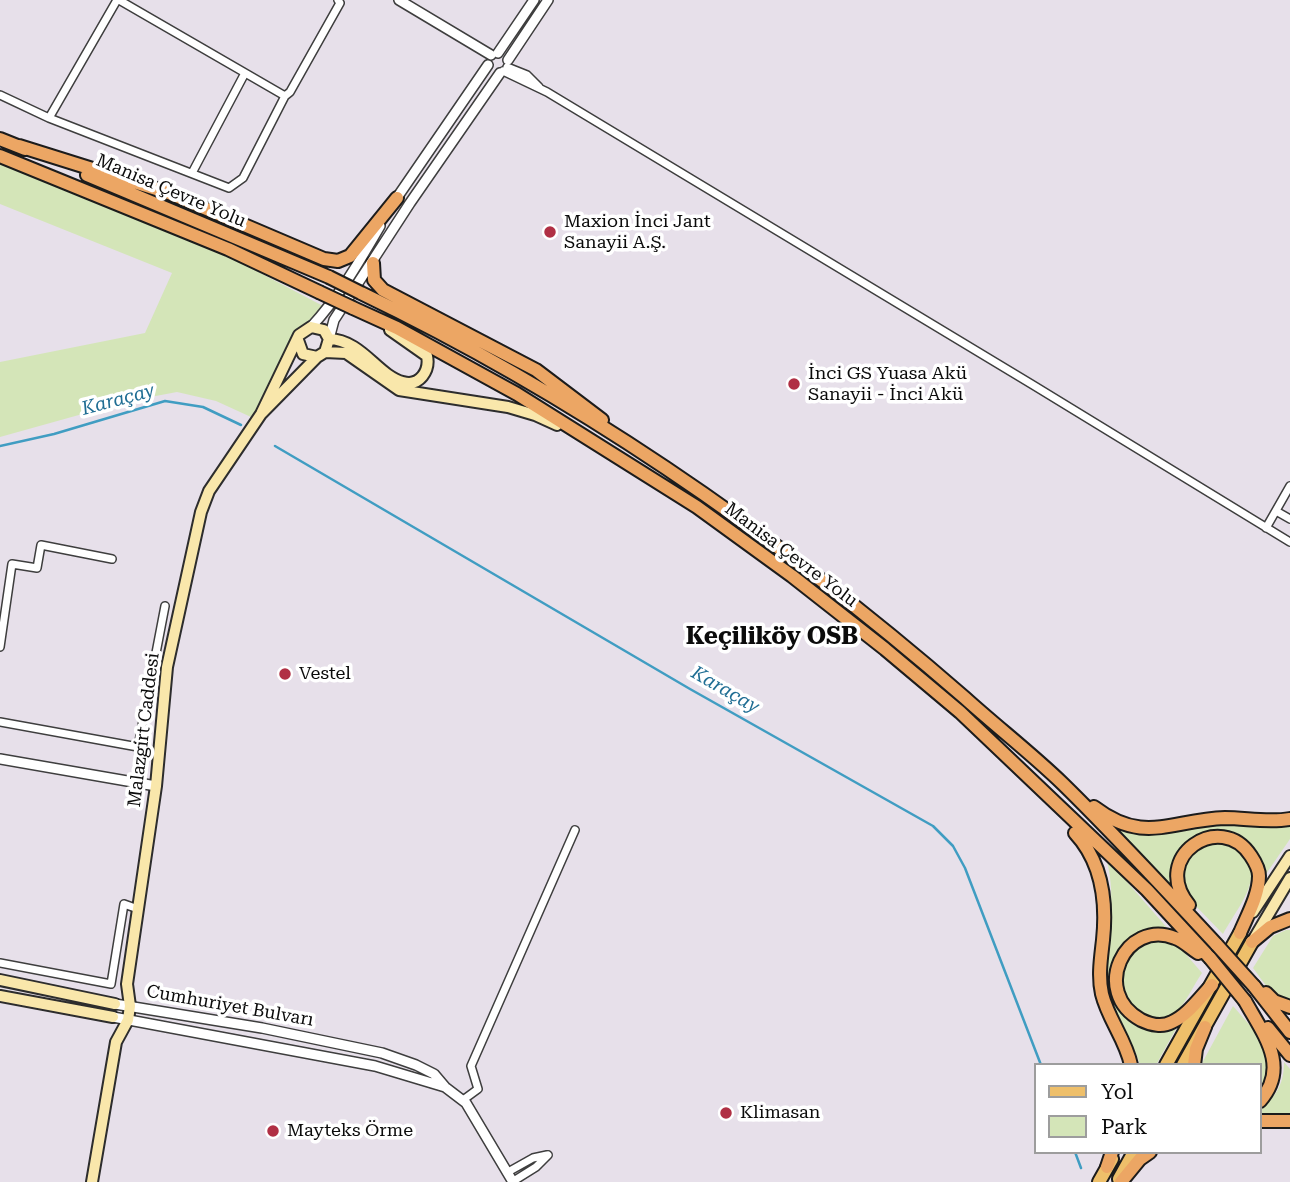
<!DOCTYPE html>
<meta charset="utf-8">
<style>
body{margin:0}
#map{position:relative;width:1290px;height:1182px;overflow:hidden;background:#fef8eb;font-family:"Roboto Serif",serif}
canvas{display:block}
.legend{position:absolute;left:1034px;top:1063px;width:228px;height:91px;box-sizing:border-box;background:#fff;border:2px solid #9d9d9d;margin:0;padding:9px 12px;list-style:none;font-size:21px;color:#0b0b0b}
.legend li{display:flex;align-items:center;gap:14px;height:35px}
.legend b{width:35px;border:2px solid #9d9d9d}
</style>
<div id="map">
<canvas width="1290" height="1182"></canvas>
<ul class="legend">
<li><b style="height:9px;background:#eebf6a"></b>Yol</li>
<li><b style="height:19px;background:#d4e5b8"></b>Park</li>
</ul>
</div>
<script>
const c = document.querySelector('canvas').getContext('2d');
c.lineJoin = 'round';
function fill(path, color) { c.fillStyle = color; c.fill(path, 'evenodd'); }
function stroke(path, color, width, dash) { c.strokeStyle = color; c.lineWidth = width; c.lineCap = dash ? 'butt' : 'round'; c.setLineDash(dash || []); c.stroke(path); }
function label(font, color, halo, rows, align = 'center') {
  c.font = font + ' "Roboto Serif",serif'; c.lineWidth = 7; c.setLineDash([]); c.textBaseline = 'middle'; c.strokeStyle = halo; c.fillStyle = color; for (const [text, x, y, turn = 0] of rows) {
    c.save(); c.translate(x, y); c.rotate((+turn || 0) * Math.PI / 180); c.textAlign = isNaN(turn) ? turn : align; if (halo) c.strokeText(text, 0, 0); c.fillText(text, 0, 0); c.restore();
  }
}
fill(new Path2D(`
 M0,0H1290V1182H0ZM1036,1065H1260V1152H1036Z`), '#e7e0ea');
fill(new Path2D(`
 M0,164L224,254L325,307L302,326L292,341L276,382L251,417L216,401L177,392L129,401L0,437V362L145,333L172,273L0,204Z
 M1226,822L1279,827L1290,825V839L1266,874C1257,844 1243,829 1210,836C1181,842 1171,856 1170,886L1114,826L1149,835Z
 M1222,841C1275,866 1244,897 1223,934L1189,899L1181,885L1183,862L1207,842Z
 M1106,858L1169,930H1152L1124,945L1117,1004C1134,1026 1150,1031 1177,1027L1156,1065H1140C1133,1038 1111,1017 1108,989C1103,945 1119,902 1106,858Z
 M1286,930H1290V1001C1272,998 1263,981 1253,968L1273,936Z
 M1161,939L1178,945L1202,973C1194,984 1187,1001 1178,1010C1140,1045 1081,962 1161,939Z
 M1233,1006L1268,1046L1273,1061L1260,1094V1065H1201Z
 M1284,1062L1290,1069V1116H1260V1107C1278,1097 1284,1081 1284,1062Z`), '#d4e5b8');
stroke(new Path2D(`
 M0,446L54,434L165,401L203,407L241,425
 M275,446L690,689L933,826L953,846L965,868L1041,1065
 M1075,1152L1081,1168`), '#409dc2', 2.5);
const minor = new Path2D(`
 M119,0L285,96L290,92L340,3L338,0
 M507,67L527,75L539,87
 M503,71L547,92L1033,385L1290,542
 M0,95L49,118L117,0
 M49,118L229,188L243,178L285,96
 M192,173L245,73
 M1276,511L1290,519
 M1266,528L1290,486
 M0,647L12,564L37,568L41,545L112,559
 M0,722L138,747L165,606
 M0,963L111,984L124,904L138,909
 M463,1100L478,1089L471,1066L575,830
 M508,1172L533,1158L547,1155
 M512,1182L536,1167L548,1155`);
const tertiary = new Path2D(`
 M399,0L491,55
 M498,53L534,0
 M508,60L548,0
 M394,202L488,65
 M311,327C339,297 359,262 380,226
 M329,339L334,320L410,203L500,73
 M0,759L156,786
 M115,1004L262,1028L382,1053L416,1065L434,1074L445,1087L466,1103L513,1182
 M113,1017L375,1066L445,1087`);
const secondary = new Path2D(`
 M329,339C362,340 378,376 403,382C420,387 430,370 427,356L390,330
 M298,340L303,354L317,357
 M325,352L346,353L399,390L508,407L535,415L557,425
 M1253,912L1290,856
 M1255,937L1290,878
 M0,980L115,1004
 M0,996L113,1017
 M92,1182L116,1042L128,1020L130,1006L127,984L156,786L167,667L201,512L209,491L261,414L299,335L311,327L324,330L329,339L325,352L317,357L261,414`);
const primary = new Path2D(`
 M1166,1065L1240,933
 M1183,1065L1252,942
 M1119,1179L1134,1152
 M1099,1182L1112,1159`);
const trunk = new Path2D(`
 M0,139L25,149
 M19,146L169,193L324,259L338,261L350,256L397,198
 M0,156L228,249L319,292
 M87,175L329,277
 M373,263L374,280L383,290L536,370L602,420
 M361,293C580,398 782,539 965,698C997,727 1032,754 1063,784C1116,836 1167,891 1217,945
 M353,308L397,328L517,394L697,507L792,576L885,649L960,712L1147,890L1210,958
 M1094,807C1144,845 1170,820 1225,818C1246,818 1268,823 1290,819
 M1075,833C1102,862 1107,902 1103,940C1101,958 1098,976 1102,994C1108,1019 1126,1040 1131,1065
 M1189,905C1149,857 1221,809 1251,856C1255,862 1259,869 1259,876C1259,895 1247,916 1240,933
 M1252,942L1270,927L1290,919
 M1198,953C1190,948 1184,941 1175,938C1125,918 1090,992 1141,1020C1151,1025 1163,1027 1172,1022C1188,1015 1200,997 1212,985
 M1254,986L1290,1032
 M1266,993L1274,1001L1290,1007
 M1245,1001C1264,1035 1290,1067 1260,1101
 M1268,1028L1290,1055
 M1194,1065L1196,1049L1205,1027
 M1260,1121H1290
 M1107,1167L1112,1152
 M1121,1182L1140,1159L1150,1152`);
stroke(minor, '#3e3e3e', 10);
stroke(tertiary, '#3e3e3e', 12);
stroke(secondary, '#2d2d2d', 14);
stroke(primary, '#1c1c1c', 16);
stroke(trunk, '#1c1c1c', 16);
stroke(minor, '#fff', 7);
stroke(tertiary, '#fff', 9);
stroke(secondary, '#f9e7ab', 10);
stroke(primary, '#eebf6a', 12);
stroke(trunk, '#eca664', 12);
const trunkBridge = new Path2D(`
 M329,277L361,293
 M319,292L353,308
 M1217,945L1254,986
 M1210,958L1245,1001`);
stroke(trunkBridge, '#1c1c1c', 16, []);
stroke(trunkBridge, '#eca664', 12);
for (const [x, y, r, color] of [
 [550,232,7,"#b02f44"],
 [794,384,7,"#b02f44"],
 [285,674,7,"#b02f44"],
 [726,1113,7,"#b02f44"],
 [273,1131,7,"#b02f44"]
]) { const dot = new Path2D(); dot.arc(x, y, r, 0, 2 * Math.PI); c.fillStyle = color; c.fill(dot); stroke(dot, '#fff', 2.5); }
label('18px', '#0b0b0b', '#fff', [
 ["Manisa Çevre Yolu",171,191,23],
 ["Manisa Çevre Yolu",791,555,37],
 ["Malazgirt Caddesi",144,730,-83],
 ["Cumhuriyet Bulvarı",230,1006,10]
]);
label('18px', '#0b0b0b', '#fff', [
 ["Maxion İnci Jant",564,222],
 ["Sanayii A.Ş.",564,243],
 ["İnci GS Yuasa Akü",808,374],
 ["Sanayii - İnci Akü",808,395],
 ["Vestel",299,674],
 ["Klimasan",740,1113],
 ["Mayteks Örme",287,1131]
], 'left');
label('italic 19px', '#1f6d93', '#fff', [
 ["Karaçay",118,400,-15],
 ["Karaçay",725,690,30]
]);
label('bold 24px', '#0b0b0b', '#fff', [
 ["Keçiliköy OSB",772,637]
]);
</script>
